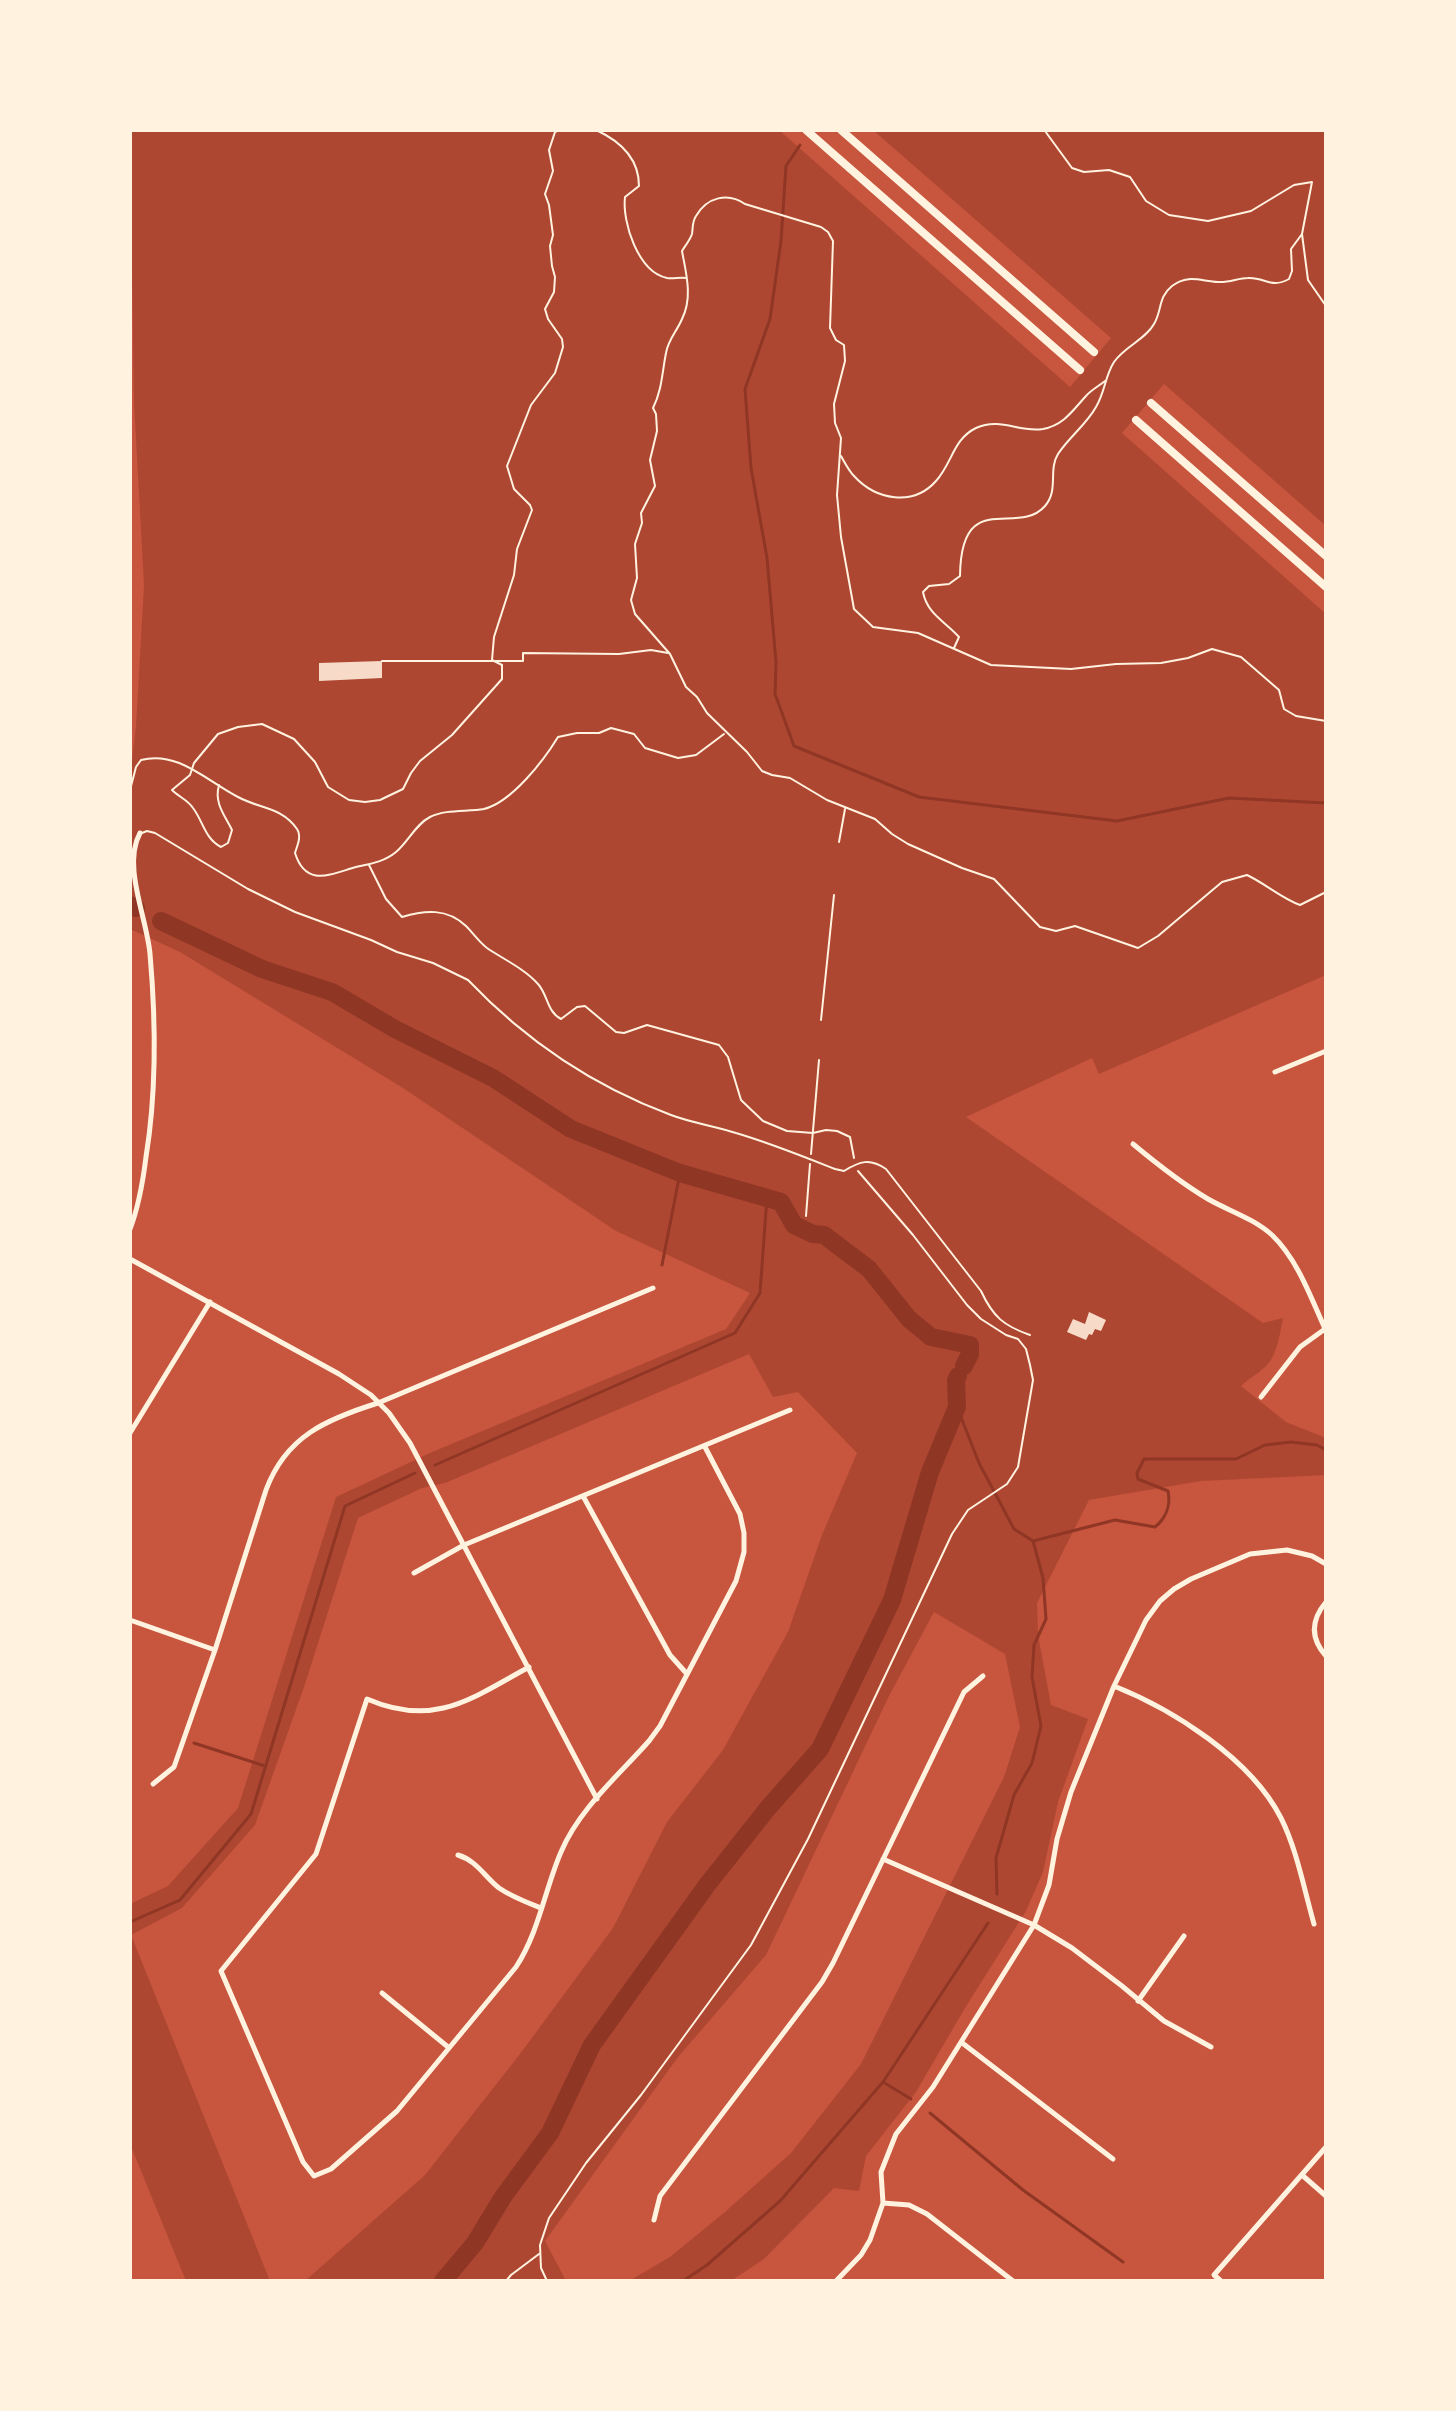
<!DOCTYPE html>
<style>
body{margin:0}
#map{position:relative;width:1456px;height:2411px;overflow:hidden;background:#c8553d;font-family:"Exo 2",sans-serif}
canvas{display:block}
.frame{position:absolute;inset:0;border:132px solid #fff3e0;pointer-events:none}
</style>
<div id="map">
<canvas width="1456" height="2411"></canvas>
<div class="frame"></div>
</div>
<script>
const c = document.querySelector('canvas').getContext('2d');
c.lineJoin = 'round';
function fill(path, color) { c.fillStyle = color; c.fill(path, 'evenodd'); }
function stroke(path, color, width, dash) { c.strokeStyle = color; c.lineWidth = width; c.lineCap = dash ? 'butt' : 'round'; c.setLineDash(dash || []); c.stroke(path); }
fill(new Path2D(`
 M130,130H779L1070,387L1111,338L873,130H1326V526L1164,384L1122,433L1326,614V975L1099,1074L1092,1058L966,1117L1263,1323L1283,1318C1280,1333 1277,1356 1266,1366C1258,1374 1249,1378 1241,1386L1286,1422L1326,1438V1475L1201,1481L1089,1500L1037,1603L1038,1635L1051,1705L1088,1719L1058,1802L1043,1872L1026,1911L965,2008L916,2092L866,2156L859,2191L834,2188L764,2259L731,2281H629L670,2257L725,2212L791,2153L861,2064L1004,1777L1020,1727L1005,1654L934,1612L889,1696L766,1955L678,2057L545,2241L566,2281H305L425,2175L520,2054L613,1928L667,1822L723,1750L788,1632L822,1535L857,1453L798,1392L773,1397L749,1354L445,1483L422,1488L358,1518L304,1687L255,1825L182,1908L131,1935L270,2281H186L130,2144V1904L168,1886L238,1808L336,1497L430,1453L726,1329L750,1293L616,1231L403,1088L180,952L130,929V778L136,726L144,585L134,402Z`), '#ae4732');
stroke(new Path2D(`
 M800,145L786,166L781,241L770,319L745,389L751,468L767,558L776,662L775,694L794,746L919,797L1117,821L1229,798L1326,803
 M662,1265L680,1173
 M957,1407L979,1463L1014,1529L1033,1541L1043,1578L1046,1619L1034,1645L1032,1677L1041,1726L1032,1763L1014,1795L996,1858L997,1894
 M435,1465L735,1333L760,1293L767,1197
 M1033,1541L1115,1520L1155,1527C1166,1518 1171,1505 1168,1491L1138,1479L1137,1473L1144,1459H1236L1265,1445L1291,1442L1317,1445L1326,1450
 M194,1743L265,1766
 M130,1922L180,1900L251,1814L345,1506L415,1473
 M883,2082L911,2099
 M930,2113L1023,2190L1123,2262
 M683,2281L707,2265L780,2201L883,2082L988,1923`), '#8f3625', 3);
stroke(new Path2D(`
 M130,905L136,908
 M161,921L262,969L332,992L395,1029L493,1078L571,1129L680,1173L781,1202L794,1225L813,1234L824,1235L869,1269L909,1319L931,1337L970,1345V1354L964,1366
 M443,2281L475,2243L503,2197L550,2133L592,2045L707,1885L768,1808L820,1749L892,1600L930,1472L957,1407L956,1380L958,1376`), '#8f3625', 18);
fill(new Path2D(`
 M382,661V678L319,681V663Z
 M1089,1312L1106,1320L1101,1331L1095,1329L1092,1335L1089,1334L1086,1340L1067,1332L1073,1319L1085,1324Z`), '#f7dbc8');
stroke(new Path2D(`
 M596,130C620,141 639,158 639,186L625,197C622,222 638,272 667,278C673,279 680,277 686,278
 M1302,234L1308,280L1326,306
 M841,456C845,463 849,471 854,476C876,500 913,507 936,481C952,464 953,439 976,428C1001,417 1019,433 1043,429C1064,425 1073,410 1086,396C1091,390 1099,386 1105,381
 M954,648L959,637C946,622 927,614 923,592L929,586L949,584L960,576C961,486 1017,538 1045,506C1059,490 1048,470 1058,454C1069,437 1086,425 1096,407C1105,392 1105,376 1114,362C1125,346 1145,340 1154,324C1162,311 1158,297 1172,286C1188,274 1200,281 1218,282C1229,283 1238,278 1248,278C1265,277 1271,289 1289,279L1292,271L1291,249L1302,234L1312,182L1294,185L1251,211L1208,221L1169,215L1146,201L1130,177L1109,170L1084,172L1072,168L1045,131L1042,130
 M382,661H523V653L619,654L651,650L668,653
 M1326,721L1296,716L1284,709L1279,690L1241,657L1212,649L1188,658L1161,663L1116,664L1071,669L991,665L918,633L873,627L854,609L841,537L837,495L841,438L835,423L834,404L845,361L844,345L836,340L830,328L833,241L828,232L821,227L745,204C728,192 707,197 696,216C692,222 693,228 692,234C690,240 685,246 682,251C686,273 693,297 682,319C677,331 668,340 666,353C662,373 662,390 653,408L656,414L657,431L650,460L655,486L641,513L642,523L635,544L637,578L631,600L635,614L670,654L686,687L697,697L707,713L747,752L762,771L772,775L790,778L827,800L875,819L892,834L908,844L962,868L994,879L1040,927L1056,931L1075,926L1138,948L1158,936L1222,882L1247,875C1266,884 1281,898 1300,905L1326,892
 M219,785C214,803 224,814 232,830L228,843L221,847C205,839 203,821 193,808C188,800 179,797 172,790L190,775L194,763L218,734L238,727L262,724L294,739L315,762L328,787L349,800L365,802L380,800L403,789L411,773L420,761L452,735L502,679V665L492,660L494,637L514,575L517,549L532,510L530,505L514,489L507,466L531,405L555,373L563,347L562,339L548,319L545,309L554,292L555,277L552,266L550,246L553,235L549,205L545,194L553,171L549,150L555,132L559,130
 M130,790L136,767L141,760C178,750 208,782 238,797C260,809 282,807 297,829C302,837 297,846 295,853C306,888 331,874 356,867C370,864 384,862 396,852C408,842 416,824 430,817C446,809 467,812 484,809C512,802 544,760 558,737L577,733H599L611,728L634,734L645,748L678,758L696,755L724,734
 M839,842L845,809
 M369,865L386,899L402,917C425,910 447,908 466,926C473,933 479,942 487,948C503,959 525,969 538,984C548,995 547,1012 561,1019L577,1007L585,1006L616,1032L624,1033L647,1025L719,1045L728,1057L741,1100L763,1121L787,1131L813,1133L826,1130L837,1131L850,1137L854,1158
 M821,1020L834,895
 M811,1154L819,1060
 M806,1216L810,1164
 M506,2281L511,2275L539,2254
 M547,2281L541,2268L540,2245L549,2218L586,2163L641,2095L751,1945L808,1839L952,1534L968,1510L1007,1484L1018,1467L1033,1380L1030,1365L1026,1349L1018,1339L1006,1335L981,1319L967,1305L913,1235L858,1171`), '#fff3e0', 2);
stroke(new Path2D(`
 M142,833L147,831L155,833L248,889L295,912L371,940L397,952L433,963L468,980C525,1040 593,1086 671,1115C692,1123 715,1126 736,1133C770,1143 802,1156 835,1169L844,1171C860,1161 870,1158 886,1169L981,1291C993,1317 1004,1326 1030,1335`), '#fff3e0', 2);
stroke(new Path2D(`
 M1275,1072L1326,1051
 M1133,1144C1157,1164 1181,1183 1208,1199C1229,1211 1253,1218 1272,1235C1298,1260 1311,1298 1326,1331
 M130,1229C139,1206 143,1181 146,1157C157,1089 156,1022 150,954C147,918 122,866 140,833
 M130,1259L339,1374L371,1395L389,1413L410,1443L597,1799
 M1261,1397L1300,1347L1325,1329
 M130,1433L210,1302
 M583,1496L670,1655L687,1674
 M414,1573L464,1545L790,1410
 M1326,1602C1311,1620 1310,1638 1326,1656
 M130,1620L215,1650
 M529,1667C471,1699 434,1728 367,1699L316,1854L221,1971L303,2162L314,2176L331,2169L397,2111L516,1967C539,1932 545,1889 561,1852C579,1809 619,1775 649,1741L660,1726L736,1581L744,1552V1533L740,1514L705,1447
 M1114,1686C1174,1710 1251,1759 1281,1818C1297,1850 1304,1889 1314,1924
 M153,1784L174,1767L215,1650L266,1490C286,1436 327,1419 378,1403L653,1288
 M458,1855C477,1861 484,1876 499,1888C512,1897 526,1902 541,1908
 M883,1859L1034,1925L1072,1948L1122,1986L1164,2021L1211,2047
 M382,1993L448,2047
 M1138,2001L1184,1936
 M961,2042L1113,2159
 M1302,2175L1326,2196
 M883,2203L909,2205L927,2214L1013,2281
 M654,2220L660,2196L822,1982L833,1963L964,1692L983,1676
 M836,2281L861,2255L870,2240L883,2203L881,2172L896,2134L933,2087L1034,1925L1049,1885L1057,1839L1071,1792L1114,1686L1146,1620L1160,1601L1174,1589L1191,1579L1250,1554L1287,1550L1312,1556L1326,1564
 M1221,2281L1214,2275L1326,2147`), '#fff3e0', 5);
stroke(new Path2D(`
 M806,130L1080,370
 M841,130L1094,352
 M1151,403L1326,556
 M1136,420L1326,587`), '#fff3e0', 8);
</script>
